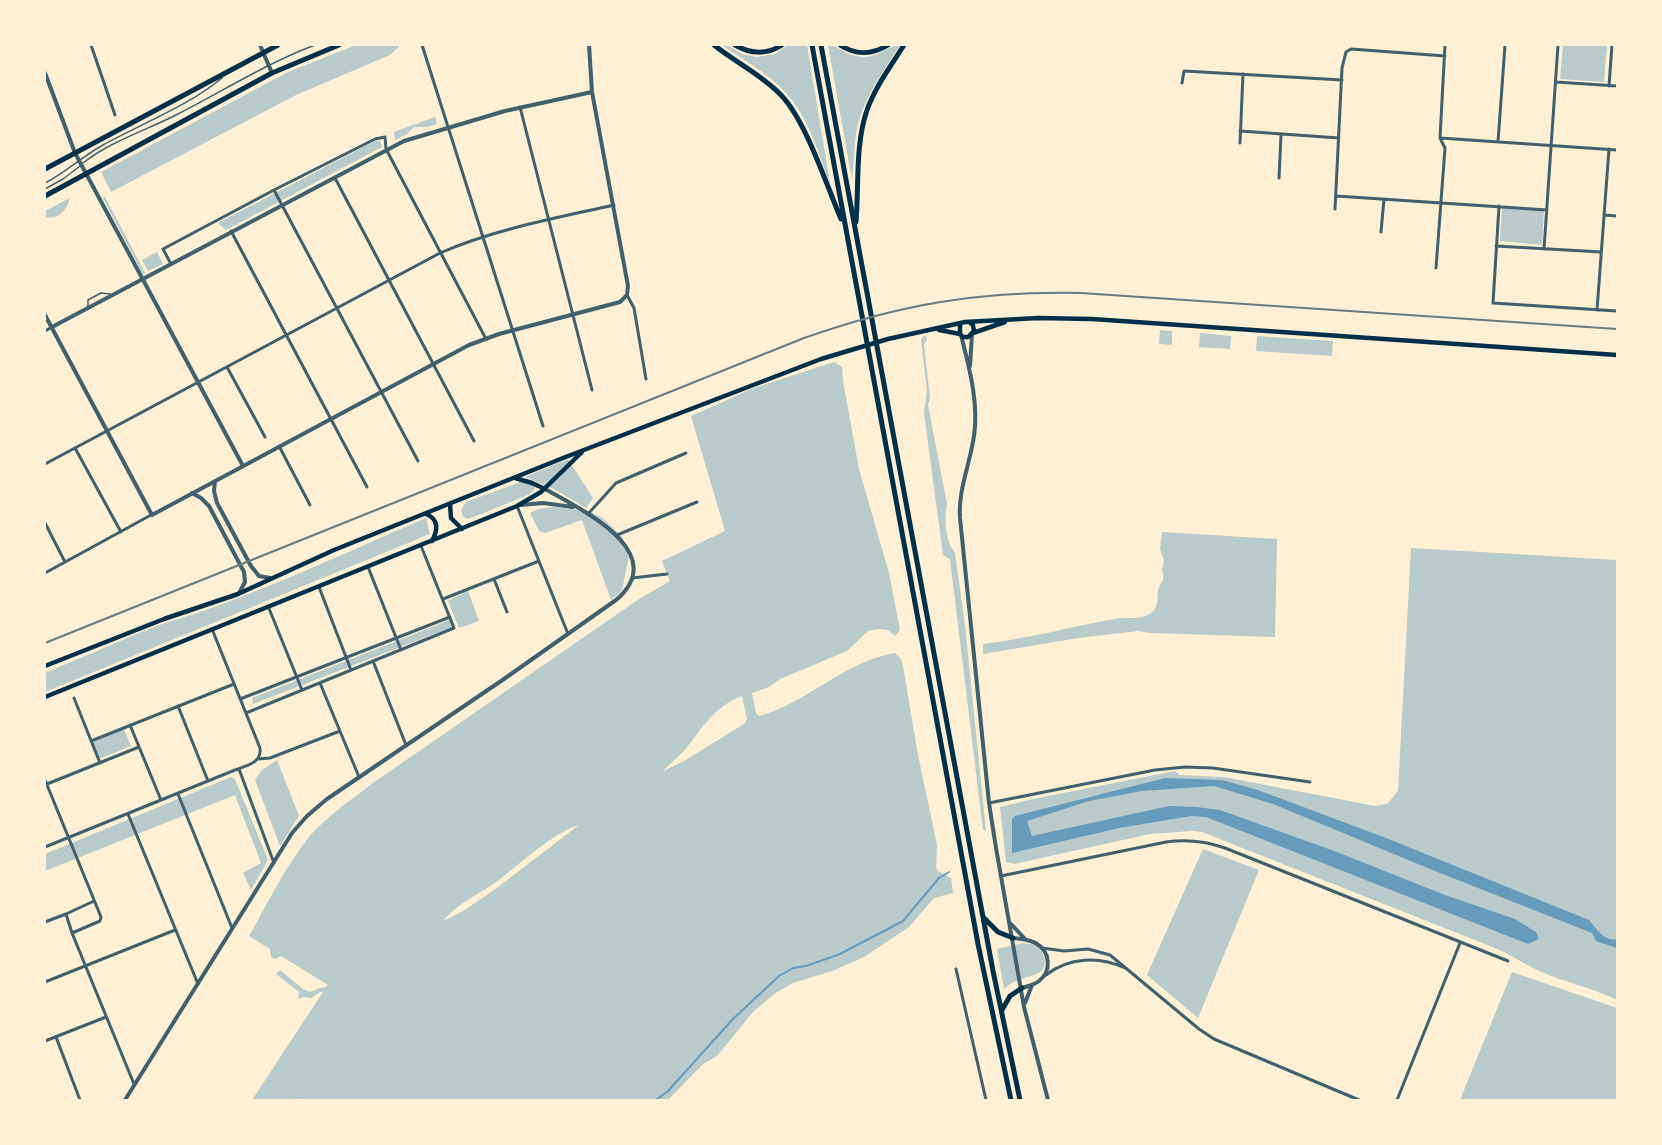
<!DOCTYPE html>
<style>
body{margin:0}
#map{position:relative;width:1662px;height:1145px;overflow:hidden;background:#fdf0d5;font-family:"Crimson Pro",serif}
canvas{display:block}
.frame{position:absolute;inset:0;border:46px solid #fdf0d5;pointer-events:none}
</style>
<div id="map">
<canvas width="1662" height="1145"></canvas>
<div class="frame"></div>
</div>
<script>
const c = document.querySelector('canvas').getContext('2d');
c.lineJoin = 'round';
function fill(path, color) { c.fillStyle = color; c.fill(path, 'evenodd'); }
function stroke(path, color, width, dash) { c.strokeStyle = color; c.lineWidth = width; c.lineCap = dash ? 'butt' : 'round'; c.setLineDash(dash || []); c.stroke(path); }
fill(new Path2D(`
 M356,45H401L390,55L296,95L111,192L101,172L288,72Z
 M722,45H727L742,54L757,57L775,54L788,45H807L830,183C818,152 808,116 785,92C768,73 743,60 722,45Z
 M828,45C840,46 847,57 864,57C879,57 889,45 900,45C883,72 864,97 857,128C854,145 854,163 852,180Z
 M1563,45H1607L1604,82L1560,79Z
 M435,117L437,124L427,127H414L407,134L395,140L394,132Z
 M375,141H380L382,147L226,230L218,223Z
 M105,197L145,273L143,274L103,198Z
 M70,198C67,210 58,220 45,217V211Z
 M1502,208L1544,210L1542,245L1500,241Z
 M157,252L163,264L148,271L142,260Z
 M1160,330L1172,331V345L1159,344Z
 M1200,333L1231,336L1230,349L1199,347Z
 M923,336H926L927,339L924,345L930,397L928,405L947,504C944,521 945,540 955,553L965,625L986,831L983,830L950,559L943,555L924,413L927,391L921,340Z
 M1257,336L1333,341L1332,356L1256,351Z
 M834,362L842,367L843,381L859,469L889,573L900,630L895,636L888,630L878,629L868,631L847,651L780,679L769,687L752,693L756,713L759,716C808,703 844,661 895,653L901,659L903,666L918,755L937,845L936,868L938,871L951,878L953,893L934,898L909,927L864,957L832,971L793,983L774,994L752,1013L718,1055L702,1065L668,1100H304V1098L301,1100H252L323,992H320L312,998L303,997L299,999L298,997L299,992L276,974L280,970L303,989L310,992L320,988L326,987L328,985L281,956L275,959L271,957L270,949L249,936C268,903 285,867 309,837C327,816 351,800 373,783L639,599L670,581L662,561L725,531L691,416L754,388ZM742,696L747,719L744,724L684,761L663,771C669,764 677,758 684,751C702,729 713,707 742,696ZM579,825L494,890L463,911L443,921C459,902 480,894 499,880C518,865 556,831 579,825Z
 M568,459L593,498L586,508L554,489L525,477Z
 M523,481L532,483L535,488L530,494L474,517L467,519L463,516L461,510L466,502Z
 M553,507L589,511L604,519L622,537L629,556L622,590L611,600L582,520L545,533L539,531L530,513L538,509Z
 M426,518L430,534L45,692V673L146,630L148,632L147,630C170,620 194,615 217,606C288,580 356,548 426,518Z
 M1162,532L1277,539L1275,637L1151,633L1138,631L1078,638L983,654V644C1027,639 1070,627 1114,619C1125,617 1140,620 1150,614C1159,609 1157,598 1158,591C1160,581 1166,583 1162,570L1164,560L1160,549Z
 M1411,548L1617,560V1000C1591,987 1563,982 1537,970C1523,963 1509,954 1495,948L1202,832L1192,831L1150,834L1014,864L1006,862L1000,807L1033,799L1175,771L1180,775L1224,777L1375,806L1387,804L1398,791Z
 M468,591L479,621L459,628L448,601Z
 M450,620L452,627L253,704L252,698Z
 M124,729L131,746L99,759L92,742Z
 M277,760L299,816L280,846L255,780L262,770Z
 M231,777L235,779L268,860L251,890L243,873L261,863L235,795L45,871V854Z
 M1203,849L1259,870L1198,1018L1147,975Z
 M1023,943C1032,944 1039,945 1043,954C1051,976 1029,975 1016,981C1012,982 1008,986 1004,989L997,949Z
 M1512,972L1617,1008V1100H1460Z`), '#b9caca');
fill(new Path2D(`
 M1165,778L1222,780L1258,790L1386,838L1589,920C1597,929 1604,942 1617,939V948L1596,941L1592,933L1430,869L1273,804L1214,786L1142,791L1089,801L1027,821L1032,836L1169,806L1196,807L1220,810L1337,852L1445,895L1515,919L1536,932L1539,939L1528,944L1206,817L1191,816L1119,828L1012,853V819L1015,816Z`), '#669bbc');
stroke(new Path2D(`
 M656,1100L668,1091L732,1020L779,976L793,968L806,966L840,954L903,921L939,878L949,872`), '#669bbc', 2);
stroke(new Path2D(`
 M83,163C111,141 147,130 178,114C223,91 267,63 315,45
 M45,183C66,172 83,156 103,145C141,124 190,105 222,78
 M45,189L63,179L80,166
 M88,307V300L101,293L110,294`), '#3f606c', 1.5);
stroke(new Path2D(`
 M91,45L115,115
 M422,45L543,426
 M1556,82L1617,86
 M1182,83L1184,71L1342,80
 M1609,86L1612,45
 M520,107L592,390
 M1240,131L1339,138
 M1440,138L1617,150
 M1498,142L1505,45
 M1240,143L1243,74
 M335,178L474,441
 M1279,178L1281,135
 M274,190L418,461
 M1336,196L1547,210
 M1499,206L1493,303L1617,311
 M1335,209L1342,68L1346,52L1351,49L1445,56
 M1604,215L1617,216
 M231,231L367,487
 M1381,232L1384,199
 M1496,246L1601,252
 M1544,249L1558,45
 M171,264L163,249L274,190L375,139L385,137L386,149L486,339
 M1436,268L1445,148L1440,138L1445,45
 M627,295L634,308L646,379
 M1597,310L1609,149
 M45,331L52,327
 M227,367L265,437
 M279,446L310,505
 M75,448L121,532
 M45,464L440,253C495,229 556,218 614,205
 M517,506L568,634
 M588,514L616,483L686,453
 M45,523L65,562
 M617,535L697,502
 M368,567L401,650
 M45,573L151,515
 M632,578L667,574
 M494,579L507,612
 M319,587L351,670
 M443,599L539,561
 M268,606L302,690
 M373,661L406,745
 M320,683L359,777
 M74,698L100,763
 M240,699L450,617
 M178,706L208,781
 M246,713L454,628L421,546
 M130,725L161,800
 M91,741L234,684
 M258,759L270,758L340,731
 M239,769L274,863
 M45,780L101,917L100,921L72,933L66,914L94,901
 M47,784L139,747
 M178,794L232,928
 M989,803L1155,770L1185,767L1213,768L1310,782
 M128,814L198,984
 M45,847L235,770C247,765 262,763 260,748L212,629
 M1001,876L1166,842C1187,839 1205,841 1225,848L1508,961
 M45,922L66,914
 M72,933L134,1084
 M1042,948L1064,951L1088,949L1110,955L1199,1029L1214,1039L1359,1100
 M956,969L986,1100
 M1046,975C1069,957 1099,956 1125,968
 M45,982L175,930
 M56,1037L80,1100
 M45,1041L106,1017
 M1397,1100L1460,943`), '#3f606c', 3);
stroke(new Path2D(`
 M260,45L272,73
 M45,73L75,153L243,466
 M45,315L152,515L469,345L499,334L620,302L627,295L628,286L592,92L589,45
 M52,327L404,141L505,111L592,92
 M961,335C969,367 979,403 974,436C970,464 958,490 960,518L989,803L996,848L1024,1007L1048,1100
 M970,366L972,334
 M215,481L214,491L217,503L251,566L259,576L270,578
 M192,493L201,498L209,506L244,572L245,582L239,593
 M521,505L543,503L573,507
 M1011,924L1026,940
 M1013,938C1021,939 1030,939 1037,944C1050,952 1052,971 1039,981C1034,985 1028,986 1022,988
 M1025,1003L1032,985
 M125,1100L292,833L307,816L327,799L504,679L616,600C672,552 580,509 545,489`), '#3f606c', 4);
stroke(new Path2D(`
 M960,325V334L963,337H968L974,331L973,325L969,322
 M939,330L960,334
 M973,333L1005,322
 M515,478L532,483L545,489
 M450,504L451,518L462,529
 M426,514C439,519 438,530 432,541
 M45,666L164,619L238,594L334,550L563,458L821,359L888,339L965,322L1038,318L1092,319L1617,355
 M45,697L517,506L541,492L582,452`), '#003049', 4.5);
stroke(new Path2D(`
 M45,169L278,45
 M45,196L272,73L339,45`), '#003049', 5);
stroke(new Path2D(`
 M714,45C735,62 762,75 781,95C806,121 826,184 841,219
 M735,45C750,54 767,55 782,45
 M812,45L978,944L1011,1100
 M821,45L993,971L1020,1100
 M840,45C855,55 872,55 888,45
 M856,222C859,186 855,145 867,110C875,87 891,66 904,45
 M983,917L998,932L1013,938
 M1002,1010L1010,996L1022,988`), '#003049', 5);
stroke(new Path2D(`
 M45,643L804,338C901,304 979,291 1081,293L1617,329`), '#657d81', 2);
</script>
